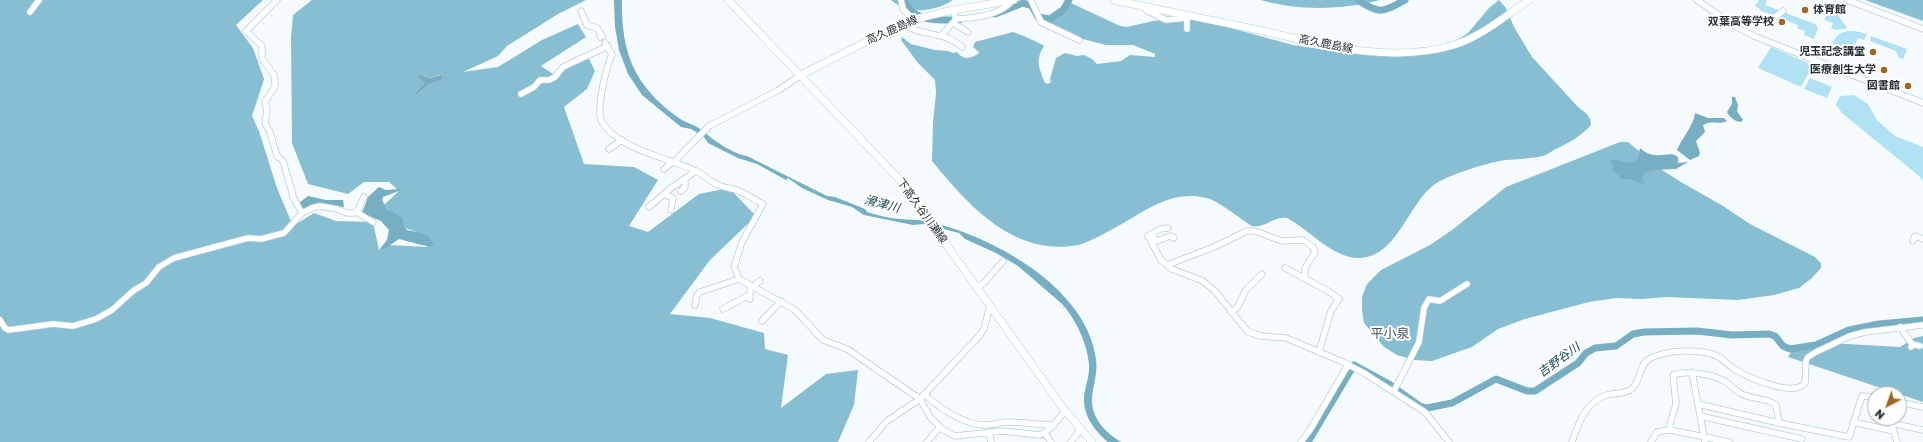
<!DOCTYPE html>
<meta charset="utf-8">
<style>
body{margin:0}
#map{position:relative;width:1923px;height:442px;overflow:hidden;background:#f5fafd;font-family:"Golos Text",sans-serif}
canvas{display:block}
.north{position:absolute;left:1867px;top:386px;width:40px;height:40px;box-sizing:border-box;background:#fff;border:1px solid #a7abad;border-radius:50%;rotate:221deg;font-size:11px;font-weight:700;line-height:16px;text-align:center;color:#232e32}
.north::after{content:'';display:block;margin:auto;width:14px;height:18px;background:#a06824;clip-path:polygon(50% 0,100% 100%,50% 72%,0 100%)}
</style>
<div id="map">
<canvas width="1923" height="442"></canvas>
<div class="north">N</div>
</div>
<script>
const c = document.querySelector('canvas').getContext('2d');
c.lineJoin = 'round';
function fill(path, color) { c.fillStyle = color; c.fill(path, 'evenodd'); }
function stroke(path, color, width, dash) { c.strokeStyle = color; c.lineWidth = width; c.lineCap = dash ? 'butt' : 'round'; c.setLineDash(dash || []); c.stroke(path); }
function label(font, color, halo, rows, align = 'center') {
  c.font = font + ' "Golos Text","Noto Sans JP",sans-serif'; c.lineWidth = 4; c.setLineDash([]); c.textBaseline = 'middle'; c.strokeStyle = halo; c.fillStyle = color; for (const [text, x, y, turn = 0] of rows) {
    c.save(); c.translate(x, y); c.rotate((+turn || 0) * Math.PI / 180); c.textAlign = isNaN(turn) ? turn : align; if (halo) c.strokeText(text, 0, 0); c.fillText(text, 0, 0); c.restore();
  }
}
fill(new Path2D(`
 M1759,0H1767L1765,5L1815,24L1818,28L1814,39L1804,35L1805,31L1797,28L1798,25L1759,10L1760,9L1755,6Z
 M1810,0L1833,8L1847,28L1836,30L1831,28L1833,23L1824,20L1830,9L1828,7Z
 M1855,31L1867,34L1864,40L1858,38L1852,53L1838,48L1833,43C1837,32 1844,31 1855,31Z
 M1871,36L1907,49L1903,59L1899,58L1896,51L1870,41Z
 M1771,47L1813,65L1801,87L1758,68Z
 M1810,78L1832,87L1827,98L1804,89Z
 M1854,95L1868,104L1877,120L1895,136L1923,147V181L1919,176L1842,113L1836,105L1840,96Z`), '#b1e2f3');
fill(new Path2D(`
 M0,0H263L236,25L253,48L264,79L252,116L259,131L277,188L293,226L314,213L336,221L373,222L379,250L389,245L427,247L426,235L405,228L384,205L399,191L389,182H364L348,194L308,184L292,143L291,37L293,15L312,0H586L558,14L507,46L498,56L463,72L498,67L542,40L578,24L586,37L541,66L556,76L587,55L595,71L587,89L564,107L584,164L634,167L658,180L629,226L648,232L699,194L729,188L756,216L710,260L670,314L710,318L764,333L765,349L788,355L781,408L826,374L858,370L854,405L838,442H0ZM424,75L429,78L439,75L443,79L428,85L415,96L414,94L424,83L417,78Z
 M891,0H953C935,12 908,15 891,0Z
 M1261,0H1380C1344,10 1297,11 1261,0Z
 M1499,0L1506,8L1514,27L1532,57L1578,107L1587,114L1590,119L1591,125C1580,137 1570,142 1556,149C1552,151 1547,155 1543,156C1526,160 1508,158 1491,163C1476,167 1456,173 1442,180C1411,194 1402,249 1367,257C1337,264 1312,231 1287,218C1274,216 1264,229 1252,226C1240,219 1218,200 1206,198C1178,191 1155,204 1132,218C1122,224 1089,243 1078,245C1014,257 969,206 932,161L933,123L936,93L935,80L918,63L901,40L902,37L911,44L935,50L948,51L953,53L957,52C963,60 970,59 978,54L979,52L973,47L975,42L1013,32C1017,33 1041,43 1044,46C1035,60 1039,68 1045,83L1048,84L1051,82L1050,79L1056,58L1065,53L1077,56L1084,55L1092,59L1097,64L1121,61L1130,55L1155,57V54L1133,45H1106L1071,36L1061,28L1045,22L1059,17L1071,3L1120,26L1127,27L1153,21L1188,18L1205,21L1293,45L1340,52L1410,53L1456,41L1468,33L1489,8Z
 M1865,0H1923V21Z
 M1620,142H1628L1662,170L1681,182L1723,206L1750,224L1815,257L1821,263V268L1812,278L1799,288L1774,295L1738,300L1666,297L1642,299L1616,298L1589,302L1525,319L1498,329L1472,347L1432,361L1414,360L1397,355L1384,347L1364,323L1362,310V297L1367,284L1381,270L1430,245L1452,230L1506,187Z
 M1923,336V402L1788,357L1793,349L1817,344H1847L1900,347L1914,338Z`), '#87bed2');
fill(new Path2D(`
 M614,0H622C621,52 634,85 676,116C684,123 695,124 703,131C713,140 733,154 747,156L827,196L835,197L865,209L867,212C877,215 888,218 899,219C908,220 917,219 926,221C991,235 1087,287 1096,359C1098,373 1093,385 1092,398C1091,418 1105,432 1121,442H1108C1095,431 1083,416 1084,397C1085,386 1090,376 1089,364C1087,343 1077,323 1065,307L1063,308L1064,306L1061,303L1018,266L996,253L965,239L959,233L924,224L913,225L864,215L852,207L828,200L802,188L788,178L786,180L757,164L738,158L708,143L704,137L691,129L681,127L642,95L628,74L619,50L615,27Z
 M421,74L429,78L441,75L443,79L428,85L415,96L414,94L424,83L417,78Z
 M1732,97H1735L1738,105L1737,111L1743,120L1741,122C1736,122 1729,117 1727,112L1732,104Z
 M1695,113L1708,118H1724L1727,121C1719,125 1711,120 1703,125L1705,132L1696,141L1700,153L1699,156L1690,160L1677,150C1682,138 1694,125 1695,113Z
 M1640,148C1657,163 1668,149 1678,157V163L1688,162L1676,169L1652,170L1644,173L1642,178L1644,184L1629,179H1622L1612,170L1613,167L1610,160C1618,157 1632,169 1638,158C1640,154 1639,151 1640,148Z
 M379,187L386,190L400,189L401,190L399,191L383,197L382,200L387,209L403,218V225L407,230C419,233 429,231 434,246C429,248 407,241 399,239L384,249L379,250L387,240L389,230L381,221L362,213L368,197Z
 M308,196L326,200H343L344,207L323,204L303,209L299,203Z`), '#77aec1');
stroke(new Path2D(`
 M904,0C913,23 939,20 959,20
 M1358,0C1380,15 1383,12 1405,0
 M995,14L1023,3L1032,6L1038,17L1050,19L1063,10L1069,0
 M1308,442L1354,365L1389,384L1420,406L1427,408L1452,403L1496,379L1527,391H1535L1578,363L1586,353L1595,348L1616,346L1633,334L1644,332L1697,331L1732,335L1769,334L1775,336L1783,346L1790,349L1816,345L1849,330L1879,324L1923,320`), '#77aec1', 7);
const minor = new Path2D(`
 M277,0L246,31L262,46V59L274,75L275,82V86L265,102L267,110L265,123L270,132L277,156L283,161L294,199L302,213
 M901,0L903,9L913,19
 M1031,0L1041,22L1079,40
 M1697,0L1735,26L1754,36L1923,103
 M1847,0L1923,29
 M1146,7V10L1166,20L1186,18
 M581,11L587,25L597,28L602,36L600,37
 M30,12L39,0
 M1187,16V29
 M1775,17L1783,11
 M956,19C975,18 1000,16 1013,0
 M902,23C920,37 946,31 962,47
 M953,23L968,32
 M941,36L956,19L953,10
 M605,43L612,54C607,66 595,110 602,122C618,150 671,158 698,172C705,176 711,182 718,185C725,188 732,188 739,191C747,194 755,200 763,204L742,242L734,267L739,279L795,310L823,340L847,349L920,399L930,417L942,429L955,436L1002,431L1040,435L1050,429L1065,411
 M521,94L534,87L540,80H549L555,77L563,67L608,46
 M609,149L622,140
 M673,163L709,126L777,91L801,75
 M664,169L671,163
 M681,191L685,187V181
 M666,195L673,198L671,210
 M649,207L671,188L696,171
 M356,212L373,222
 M1168,228L1160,229L1148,236L1161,260L1172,269L1203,281L1215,291L1248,332L1261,336L1286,338L1343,362L1364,373L1425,412L1449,442
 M1151,235L1157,241L1170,236L1174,238
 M1913,241L1915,236L1923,239
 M1167,265L1214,247L1247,231H1255L1282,241L1303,240L1313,247L1315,252L1305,268V278
 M1285,268L1328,291L1339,299L1331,311L1319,352
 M977,288L985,282L1003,261
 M750,299V289L760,281
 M695,305L697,295L700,292L739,279
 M723,309L749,295
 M1231,312L1237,308L1246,290L1262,274
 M0,320L5,328L9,330L53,324L73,326L96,319L112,310L133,291L146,283L159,267L174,258L248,238L261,239L284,233L302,213L312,208L320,206L337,209L347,213H354L358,210L364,197
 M762,321L781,301
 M1900,327L1912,344L1911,347
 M1912,344L1920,346
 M1692,372L1705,442
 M1394,391L1419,342L1424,308L1429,299L1440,301L1467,284
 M924,394C941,409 963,425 986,425C993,425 1001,422 1008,422C1023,422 1039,425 1054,425
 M1899,402L1923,407
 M1700,416L1802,439
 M1890,418L1897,442
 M1853,422L1894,431
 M1779,423L1849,437L1862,396L1875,397
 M1891,423L1923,430
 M1670,430L1729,442
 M989,432L991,442
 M1045,433L1051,442
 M869,442L887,421L920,399L980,335L984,329L990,305
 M927,442L940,427
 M1071,442L1080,430
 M1301,442L1310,430L1348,365
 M1572,442C1578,424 1586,401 1607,395C1614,393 1624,394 1630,390C1642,382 1638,364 1651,358C1668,350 1695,349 1712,354C1721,356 1727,364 1734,369C1748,377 1793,398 1805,383L1806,361L1808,357L1816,352L1850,336L1865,332L1923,325
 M1651,442L1657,432L1670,430V424L1676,404L1673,375C1686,370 1712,374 1724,381C1731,385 1736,392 1744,395C1754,399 1767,398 1776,405L1779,423L1698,404`);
const major = new Path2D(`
 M728,0L900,180L1063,408L1092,442
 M1114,0C1160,10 1207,19 1254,29C1319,43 1387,65 1454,45C1482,36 1505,16 1529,0
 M801,75L907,21L953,10L1014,0`);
stroke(minor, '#b3cfd9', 7);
stroke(major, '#b3cfd9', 8);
stroke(minor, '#fff', 5.5);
stroke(major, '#fff', 7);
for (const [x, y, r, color] of [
 [1805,10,4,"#a06824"],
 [1782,22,4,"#a06824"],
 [1873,52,4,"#a06824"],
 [1884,70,4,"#a06824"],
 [1908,86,4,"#a06824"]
]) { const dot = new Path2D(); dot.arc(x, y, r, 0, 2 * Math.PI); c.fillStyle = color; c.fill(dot); stroke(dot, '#fff', 1.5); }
label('bold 11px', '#232e32', '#fff', [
 ["体育館",1813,10,"left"],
 ["双葉高等学校",1774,22],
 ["児玉記念講堂",1865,52],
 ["医療創生大学",1876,70],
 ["図書館",1900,86]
], 'right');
label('11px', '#232e32', '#fff', [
 ["高久鹿島線",892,30,-24],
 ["高久鹿島線",1326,44,11],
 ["下高久谷川瀬線",922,211,54]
]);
label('italic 12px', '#144553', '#fff', [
 ["滑津川",882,204,14],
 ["吉野谷川",1559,360,-36]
]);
label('13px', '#3e575f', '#fff', [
 ["平小泉",1390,334]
]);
</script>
